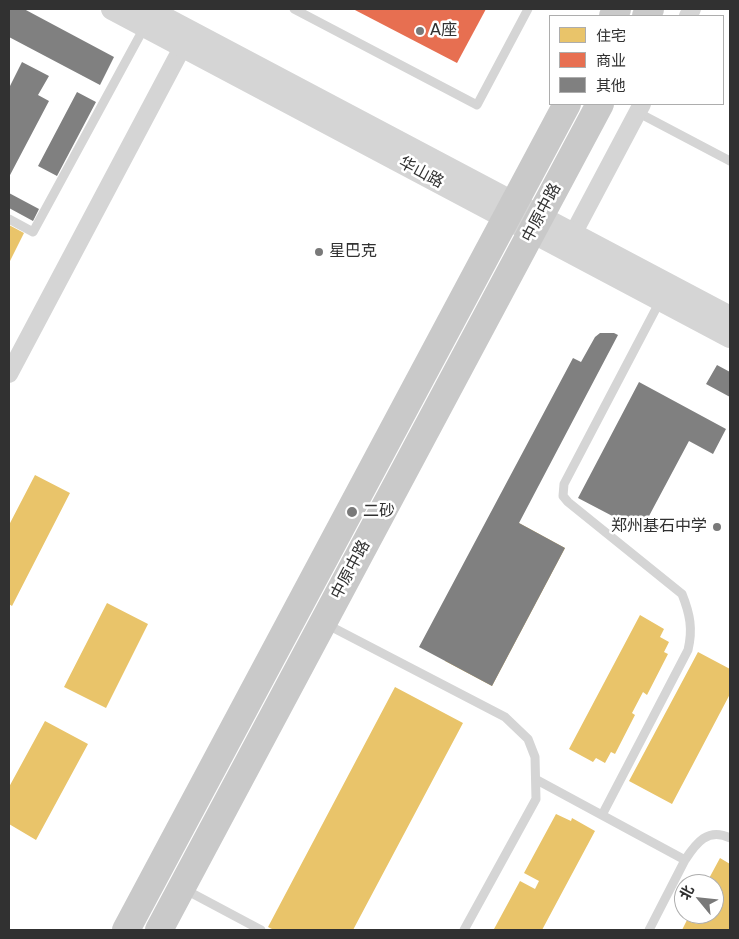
<!DOCTYPE html>
<meta charset="utf-8">
<style>
body{margin:0}
#map{position:relative;width:739px;height:939px;overflow:hidden;background:#fff;font-family:"DejaVu Sans","Noto Sans SC",sans-serif}
canvas{display:block}
.frame{position:absolute;inset:0;border:10px solid #313131;pointer-events:none}
.legend{position:absolute;left:549px;top:15px;width:175px;height:90px;box-sizing:border-box;background:#fff;border:1px solid #adadad;margin:0;padding:6px 9px;list-style:none;font-size:15px;color:#313131}
.legend li{display:flex;align-items:center;gap:10px;height:25px}
.legend b{width:25px;border:1px solid #adadad}
.north{position:absolute;left:674px;top:874px;width:50px;height:50px;box-sizing:border-box;background:#fff;border:1px solid #adadad;border-radius:50%;rotate:298deg;font-size:14px;font-weight:700;line-height:20px;text-align:center;color:#313131}
.north::after{content:'';display:block;margin:auto;width:18px;height:22px;background:#797979;clip-path:polygon(50% 0,100% 100%,50% 72%,0 100%)}
</style>
<div id="map">
<canvas width="739" height="939"></canvas>
<div class="frame"></div>
<ul class="legend">
<li><b style="height:14px;background:#e9c46a"></b>住宅</li>
<li><b style="height:14px;background:#e76f51"></b>商业</li>
<li><b style="height:14px;background:#808080"></b>其他</li>
</ul>
<div class="north">北</div>
</div>
<script>
const c = document.querySelector('canvas').getContext('2d');
c.lineJoin = 'round';
function fill(path, color) { c.fillStyle = color; c.fill(path, 'evenodd'); }
function stroke(path, color, width, dash) { c.strokeStyle = color; c.lineWidth = width; c.lineCap = dash ? 'butt' : 'round'; c.setLineDash(dash || []); c.stroke(path); }
function label(font, color, halo, rows, align = 'center') {
  c.font = font + ' "DejaVu Sans","Noto Sans SC",sans-serif'; c.lineWidth = 5; c.setLineDash([]); c.textBaseline = 'middle'; c.strokeStyle = halo; c.fillStyle = color; for (const [text, x, y, turn = 0] of rows) {
    c.save(); c.translate(x, y); c.rotate((+turn || 0) * Math.PI / 180); c.textAlign = isNaN(turn) ? turn : align; if (halo) c.strokeText(text, 0, 0); c.fillText(text, 0, 0); c.restore();
  }
}
fill(new Path2D(`
 M9,225L24,233L9,263Z
 M35,475L70,493L12,606L9,604V525Z
 M519,523L565,548L492,686L445,661Z
 M107,603L148,624L106,708L64,687Z
 M640,615L664,629L660,637L669,642L664,652L668,654L647,695L643,692L632,713L635,715L615,754L611,752L605,763L596,758L593,762L569,749Z
 M698,652L730,669V694L672,804L629,781Z
 M395,687L463,723L353,930H274L268,927Z
 M45,721L88,744L36,840L9,824V787Z
 M556,814L571,821L572,818L595,831L542,930H497L494,929L520,881L535,889L539,881L524,873Z
 M720,858L730,864V930H682L690,914H714V884H706Z`), '#e9c46a');
fill(new Path2D(`
 M353,9H486L457,63Z`), '#e76f51');
fill(new Path2D(`
 M9,9H24L114,57L100,85L9,37Z
 M22,62L49,76L38,95L49,101L9,177V88Z
 M77,92L96,102L57,176L38,166Z
 M9,193L39,209L33,221L9,208Z
 M600,333H614L618,335L519,523L565,548L492,686L419,647L573,358L581,362L595,337Z
 M717,365L730,372V397L706,384Z
 M639,382L726,429L713,454L689,441L641,531L578,498Z`), '#808080');
stroke(new Path2D(`
 M294,9L477,105L528,9
 M637,112L730,161
 M9,219L33,232L145,26
 M326,624L505,717L528,739L535,757L536,799L464,930
 M537,780L685,860L649,930
 M602,815L688,650C693,629 690,614 682,594L568,502L563,496L564,484L660,301
 M685,860C696,843 708,827 730,838
 M184,889L261,930`), '#d5d5d5', 9);
stroke(new Path2D(`
 M688,16L692,9
 M573,234L642,104
 M9,374L183,46`), '#d5d5d5', 18);
stroke(new Path2D(`
 M112,9L730,337
 M148,9L730,317`), '#d5d5d5', 22);
stroke(new Path2D(`
 M613,16L617,9
 M646,16L650,9
 M126,930L567,104
 M159,930L600,104`), '#c9c9c9', 28);
for (const [x, y, r, color] of [
 [420,31,5,"#797979"],
 [319,252,5,"#797979"],
 [352,512,6,"#797979"],
 [717,527,5,"#797979"]
]) { const dot = new Path2D(); dot.arc(x, y, r, 0, 2 * Math.PI); c.fillStyle = color; c.fill(dot); stroke(dot, '#fff', 2); }
label('16px', '#313131', '#fff', [
 ["A座",430,31],
 ["星巴克",329,252],
 ["二砂",363,512],
 ["郑州基石中学",707,527,"right"]
], 'left');
label('16px', '#313131', '#fff', [
 ["华山路",421,173,28],
 ["中原中路",542,213,-62],
 ["中原中路",351,570,-62]
]);
</script>
